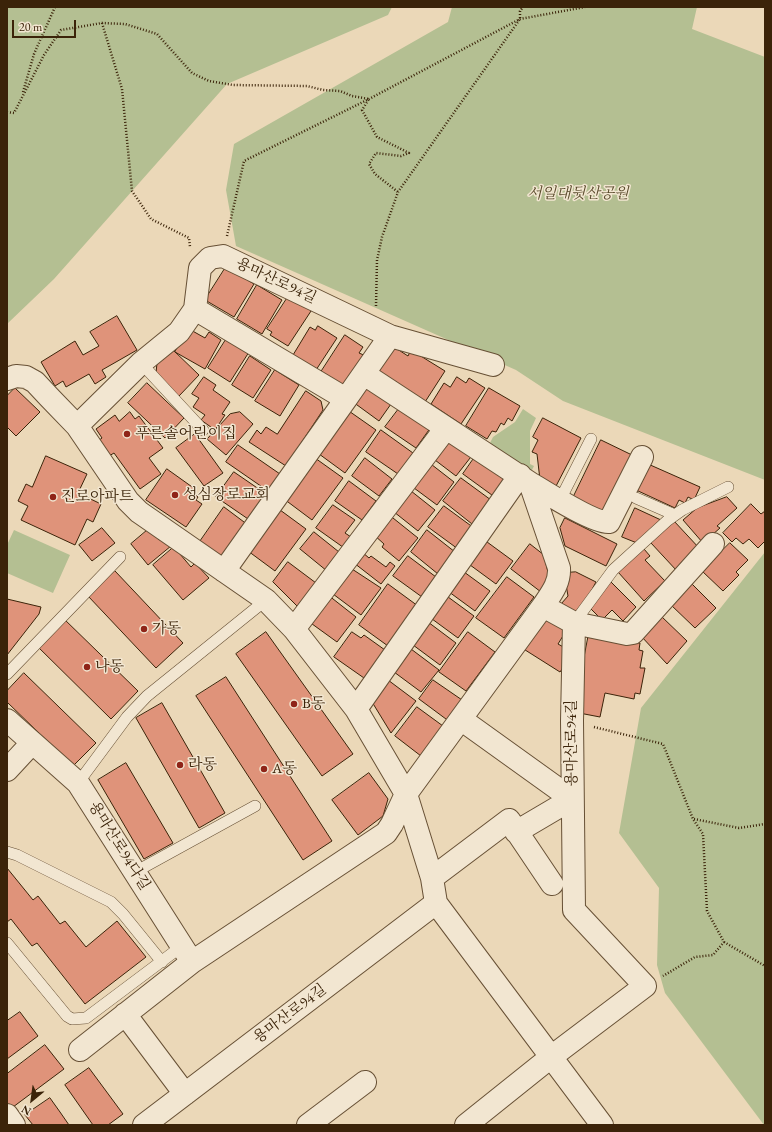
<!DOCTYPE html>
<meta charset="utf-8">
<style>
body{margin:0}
#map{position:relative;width:772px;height:1132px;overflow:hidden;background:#ebd8b8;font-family:"EB Garamond",serif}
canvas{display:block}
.frame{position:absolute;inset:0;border:8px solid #3b2309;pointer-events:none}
.north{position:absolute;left:12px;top:1080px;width:40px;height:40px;-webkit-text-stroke:3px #f2e6d1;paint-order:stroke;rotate:209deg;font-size:11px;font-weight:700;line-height:16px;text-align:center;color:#3b2309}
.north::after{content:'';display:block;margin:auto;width:14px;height:18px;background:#3b2309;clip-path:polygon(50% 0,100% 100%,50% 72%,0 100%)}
.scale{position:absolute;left:12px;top:20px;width:64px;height:18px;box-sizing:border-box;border:2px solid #3b2309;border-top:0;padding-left:5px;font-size:12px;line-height:14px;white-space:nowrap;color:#3b2309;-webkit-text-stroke:3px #f2e6d1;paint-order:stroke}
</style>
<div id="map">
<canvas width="772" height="1132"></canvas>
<div class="frame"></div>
<div class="north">N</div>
<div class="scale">20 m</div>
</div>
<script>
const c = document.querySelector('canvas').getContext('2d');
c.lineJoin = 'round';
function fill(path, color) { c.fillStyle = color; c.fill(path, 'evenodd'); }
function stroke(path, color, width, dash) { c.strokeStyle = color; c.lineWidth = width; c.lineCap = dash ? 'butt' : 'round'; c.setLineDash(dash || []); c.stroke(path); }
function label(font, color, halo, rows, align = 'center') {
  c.font = font + ' "EB Garamond","Noto Serif KR",serif'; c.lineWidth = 3; c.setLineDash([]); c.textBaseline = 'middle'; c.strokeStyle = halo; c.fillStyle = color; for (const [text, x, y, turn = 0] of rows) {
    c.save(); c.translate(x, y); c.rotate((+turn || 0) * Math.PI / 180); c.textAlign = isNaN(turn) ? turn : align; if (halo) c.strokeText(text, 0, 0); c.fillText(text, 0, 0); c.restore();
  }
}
fill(new Path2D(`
 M7,7H392L388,15L227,84L54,279L7,324Z
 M452,7H697L692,29L765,57V480L563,401L516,370L236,246L226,190L234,144L448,22Z
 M523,409L536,418L530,431V464L534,466L530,474L489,445L493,437L515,422Z
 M14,530L70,555L53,593L7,573V545Z
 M765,552V1125H764L665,993L657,965L659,888L619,833L641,708Z`), '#b4bf92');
const building = new Path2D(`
 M226,267L254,284L234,317L205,300Z
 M257,285L282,300L262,334L237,319Z
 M288,297L313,308L288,346L270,335L272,332L267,329Z
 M117,316L137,350L102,370L106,377L95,384L89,374L66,387L63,381L55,386L41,362L75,341L83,355L99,346L90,332Z
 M318,326L337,338L316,370L293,355L310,327L315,330Z
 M189,329L205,338L209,332L221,340L205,369L175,352Z
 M345,335L363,347L359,353L366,356L345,388L321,372Z
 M227,338L249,352L230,382L208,368Z
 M391,345L408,356L411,350L445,371L425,402L375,370Z
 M171,348L199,375L179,396L156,373L157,363Z
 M250,356L271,370L253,398L232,385Z
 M275,370L299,385L280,416L255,401Z
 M204,377L216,385L213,390L230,402L222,414L225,415L215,430L201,420L205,415L193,407L199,398L192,394Z
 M457,377L466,383L469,378L485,388L461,424L431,404L444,383L450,387Z
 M147,383L184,418L165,438L128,403Z
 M15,388L40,412L16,436L7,427V396Z
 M369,388L391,404L379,421L353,402L362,389Z
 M489,388L520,406L512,421L508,418L504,425L501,423L496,432L492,431L487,439L466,426Z
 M306,391L321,401L323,410L286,466L249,442L257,430L261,434L266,427L277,434Z
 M401,406L431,427L416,448L385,427Z
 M346,409L376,430L345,473L315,451Z
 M130,412L135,419L139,416L163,448L149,458L161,474L140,489L114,453L109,456L98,441L102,438L96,429L115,415L119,421Z
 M240,412L253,424L226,455L207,439L230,414Z
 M543,418L581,438L555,488L540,480L537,454L532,452L538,440L533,437Z
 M381,430L413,453L398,474L366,452Z
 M195,434L223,473L204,486L176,448Z
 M448,434L474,453L456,476L431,457Z
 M601,440L632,455L604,514L573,498Z
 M238,445L280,474L268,491L226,462Z
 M477,454L510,479L496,498L463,474Z
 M46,456L87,474L78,493L101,504L93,522L87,519L75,545L21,520L28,506L18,501L26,484L32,487Z
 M315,458L343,478L312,520L284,499Z
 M365,458L392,479L379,496L352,476Z
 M427,461L454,482L437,505L410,485Z
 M648,464L700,487L694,500L688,497L685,503L679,500L675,508L636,490Z
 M167,469L195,489L193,493L198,497L196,500L202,504L186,527L146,500Z
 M234,472L269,496L251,521L216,497Z
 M461,478L491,500L472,524L443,501Z
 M349,481L376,501L362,520L335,501Z
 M406,487L435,510L418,531L389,508Z
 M727,497L737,508L717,526L720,528L703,543L683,520L697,508Z
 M751,504L761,514L765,511V541L758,548L749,539L743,544L736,538L732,542L723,533Z
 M333,505L355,520L345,533L354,539L347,550L316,528Z
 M444,506L474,528L458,549L428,527Z
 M224,507L248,525L223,560L199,543Z
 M276,507L306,529L275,571L248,551Z
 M635,508L661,520L637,543L622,537Z
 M388,514L418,538L399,561L382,547L384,544L373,534Z
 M565,518L617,544L606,566L565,546L560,528Z
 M674,521L700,549L677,571L651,543Z
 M102,528L115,543L92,561L79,545Z
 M150,528L159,540L164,537L171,546L148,565L131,544Z
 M427,530L455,552L438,574L411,552Z
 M314,532L339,552L333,559L335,561L327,571L300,549Z
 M483,539L513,561L496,584L466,562Z
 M730,543L748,560L736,572L739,575L723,591L702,571Z
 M530,544L544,555L550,581L541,592L511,569Z
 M174,547L191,567L195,563L209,578L183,600L153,565Z
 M644,549L650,556L645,560L665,581L644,601L618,572Z
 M362,552L369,558L371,556L386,567L390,562L395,566L381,584L354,563Z
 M408,556L436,577L422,597L393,576Z
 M288,562L316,583L299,608L273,582Z
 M352,569L381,588L361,615L333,594Z
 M460,569L490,591L475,611L445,589Z
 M115,571L183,643L156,668L88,596Z
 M576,572L596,582L589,595L574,614L561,604L568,596L564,573Z
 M507,577L534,597L504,638L476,618Z
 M611,582L636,607L623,621L612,610L602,620L588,606Z
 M691,583L716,608L695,628L670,604Z
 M388,584L418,606L388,646L359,625Z
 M444,594L474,616L458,638L428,616Z
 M328,595L356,617L337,642L308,621Z
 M7,599L41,607L39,614L7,655Z
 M542,616L566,631L558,644L567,649L565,665L560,672L522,648Z
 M661,616L687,641L667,664L641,636Z
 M62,617L138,691L111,719L35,644Z
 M428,622L456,643L440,665L409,642Z
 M266,632L353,754L322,776L236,654Z
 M352,632L361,638L364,635L385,650L364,678L334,657Z
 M468,632L495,652L466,691L439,672Z
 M589,633L640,643L639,650L643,651L640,668H645L640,694L635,693L634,699L605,693L600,717L574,712Z
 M407,646L439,670L421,692L390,669Z
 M24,673L96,743L73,766L7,702V691Z
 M226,677L332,841L303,860L196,696Z
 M384,677L416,701L391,733L369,697Z
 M433,680L465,702L450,722L419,699Z
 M162,703L225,813L199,828L136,718Z
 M417,707L443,726L421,756L395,736Z
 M126,763L173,843L144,859L98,780Z
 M369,773L388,799L383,816L358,835L332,800Z
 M7,868L33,900L38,896L60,924L65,921L86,947L117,921L146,957L85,1004L37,943L32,946L11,919L7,922Z
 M20,1012L38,1036L7,1059V1021Z
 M45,1045L64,1069L9,1110L7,1108V1074Z
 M89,1068L123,1114L108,1125H93L65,1085Z
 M50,1098L60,1112L69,1125H33L25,1115Z`);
fill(building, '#df937a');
stroke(building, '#3b2309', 1);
const lane = new Path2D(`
 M141,363L203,430
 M636,498L675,515
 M560,500L591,439
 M574,623L613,570L668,520L682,510L728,487
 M7,674L120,557
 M78,783L127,717L147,696L266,600
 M7,852L17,855L111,902L123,914L162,962
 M135,872L255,806
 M7,943L67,1016L72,1019L86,1018L182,946`);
const street = new Path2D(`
 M195,309L346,399L224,571
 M7,379L16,376L26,377L35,382L49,397L77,426L128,501L139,512L266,600L294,629L356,709L406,794L432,878L436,903L602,1125
 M346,399L390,336
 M77,426L141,363L179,332L195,309L200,268L210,258L223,256L390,336L493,365
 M530,483C545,492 595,524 609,522L642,457
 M543,606L574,623L627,634L633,633L713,544
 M294,629L446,428
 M356,709L520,475
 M7,720L78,783L192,962
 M462,720L572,799
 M7,770L32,743
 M516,832L572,799
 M432,878L509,820L552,884
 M125,1014L185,1094
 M80,1050L192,962L386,833L392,824L406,794L543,606C551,594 560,583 559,568L530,483L364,374
 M7,1115L14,1125
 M144,1125L436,903
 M308,1125L365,1082
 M466,1125L551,1057L645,986L574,910L572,721L574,623`);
stroke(lane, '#675035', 12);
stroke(street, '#675035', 24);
stroke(new Path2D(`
 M102,23L122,89L132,191L151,219L189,238L190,247
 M23,92L34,54L55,7
 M227,236L244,161L369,99L520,19L585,7
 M376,306L377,260L382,237L398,192L520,19V11L523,7
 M594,727L663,744L693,819L703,834L707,911L724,942L713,955L695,957L663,976
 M694,819L739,828L765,824
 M724,942L765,966`), '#3b2309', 2.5, [1, 2]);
stroke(lane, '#f2e6d1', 11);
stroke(street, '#f2e6d1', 22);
stroke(new Path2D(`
 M7,112L14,113L44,55L61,30L102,23L125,24L157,34L192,73L209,81L233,85L307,86L323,90L340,91L352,96L369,99L362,110L377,137L409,153L401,156L376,153L369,164L375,174L398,192`), '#3b2309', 2.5, [1, 2]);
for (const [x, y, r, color] of [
 [127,434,4,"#8f2418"],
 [175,495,4,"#8f2418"],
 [53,497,4,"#8f2418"],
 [144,629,4,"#8f2418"],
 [87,667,4,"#8f2418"],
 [294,704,4,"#8f2418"],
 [180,765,4,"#8f2418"],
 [264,769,4,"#8f2418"]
]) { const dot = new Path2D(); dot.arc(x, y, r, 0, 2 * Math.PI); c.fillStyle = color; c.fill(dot); stroke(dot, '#f2e6d1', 1.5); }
label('italic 15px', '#594a2b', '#f2e6d1', [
 ["서일대뒷산공원",578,194]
]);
label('15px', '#3b2309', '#f2e6d1', [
 ["용마산로94길",276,281,25],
 ["용마산로94길",572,743,-90],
 ["용마산로94다길",119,846,58],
 ["용마산로94길",290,1014,-37]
]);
label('15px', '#3b2309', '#f2e6d1', [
 ["푸른솔어린이집",135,434],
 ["성심장로교회",183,495],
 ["진로아파트",61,497],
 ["가동",152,629],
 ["나동",95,667],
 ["B동",302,704],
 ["라동",188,765],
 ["A동",272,769]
], 'left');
</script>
